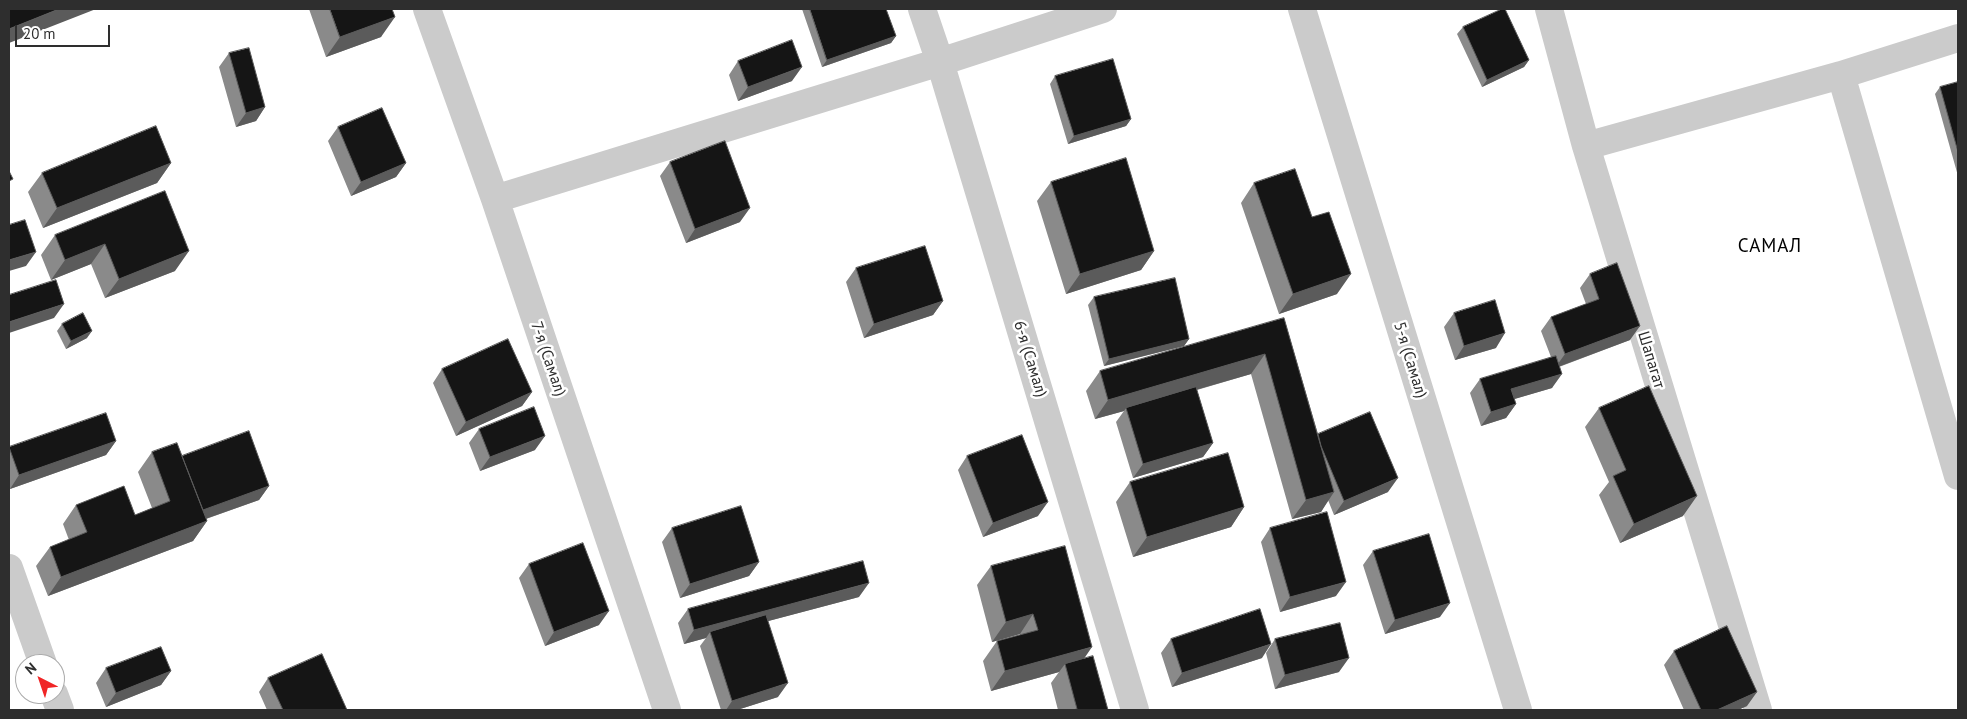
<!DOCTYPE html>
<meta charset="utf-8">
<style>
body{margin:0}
#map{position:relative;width:1967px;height:719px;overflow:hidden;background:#fff;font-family:"PT Sans",sans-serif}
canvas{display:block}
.frame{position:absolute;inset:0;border:10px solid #2e2e2e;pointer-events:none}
.north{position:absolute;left:15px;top:654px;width:50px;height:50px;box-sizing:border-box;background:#fff;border:1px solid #ababab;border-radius:50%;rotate:319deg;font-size:14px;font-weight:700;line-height:20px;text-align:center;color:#2e2e2e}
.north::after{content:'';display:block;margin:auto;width:18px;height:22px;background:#f02526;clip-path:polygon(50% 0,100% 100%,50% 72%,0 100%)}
.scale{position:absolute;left:15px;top:25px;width:95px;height:22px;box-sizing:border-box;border:2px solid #2e2e2e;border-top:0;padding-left:6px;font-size:15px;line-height:18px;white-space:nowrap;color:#2e2e2e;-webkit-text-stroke:4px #fff;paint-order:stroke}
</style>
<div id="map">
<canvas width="1967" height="719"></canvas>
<div class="frame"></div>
<div class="north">N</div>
<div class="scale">20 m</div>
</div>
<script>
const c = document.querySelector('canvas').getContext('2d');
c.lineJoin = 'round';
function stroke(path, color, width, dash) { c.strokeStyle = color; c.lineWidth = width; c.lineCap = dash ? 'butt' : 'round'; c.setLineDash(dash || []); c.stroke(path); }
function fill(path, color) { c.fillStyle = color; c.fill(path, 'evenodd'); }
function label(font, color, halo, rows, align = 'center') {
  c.font = font + ' "PT Sans",sans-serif'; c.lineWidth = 5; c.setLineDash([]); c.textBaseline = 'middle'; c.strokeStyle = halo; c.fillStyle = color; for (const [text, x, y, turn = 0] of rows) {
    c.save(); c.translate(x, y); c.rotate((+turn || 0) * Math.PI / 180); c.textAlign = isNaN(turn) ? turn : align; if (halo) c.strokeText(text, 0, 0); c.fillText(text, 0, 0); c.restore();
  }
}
stroke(new Path2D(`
 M427,9L495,199L667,710
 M922,9L940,62L1135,710
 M1302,9L1518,710
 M1549,9L1586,146L1758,710
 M1841,75L1958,476
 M1586,146L1841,75L1958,38
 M495,199L940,62L1103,9
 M9,568L43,664
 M54,694L60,710`), '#cbcbcb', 28);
fill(new Path2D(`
 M309,9H392L381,37L326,57Z
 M802,9H886L896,36L891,43L822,67Z
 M1463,27L1529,60L1524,67L1482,87L1457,34Z
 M229,53L265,107L256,121L236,127L219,67Z
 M738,61L792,81L738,101L729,75Z
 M1055,76L1131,119L1126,126L1068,144L1050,84Z
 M1958,82V176L1935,94L1940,87Z
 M338,127L406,163L396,177L351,196L328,141Z
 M670,162L740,222L686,243L660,176Z
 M171,163L157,183L43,228L28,192L42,173Z
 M1051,182L1154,251L1141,270L1066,294L1037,201Z
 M1254,183L1312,217L1337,294L1279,314L1241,203Z
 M165,191L175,271L105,298L91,264L51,280L41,255L55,235Z
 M856,268L943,301L933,315L864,338L846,282Z
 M1590,274L1630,340L1559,367L1552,388L1514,399L1516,404L1506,418L1481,426L1470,393L1480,379L1551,357L1541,331L1551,317L1586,304L1580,288Z
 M1094,297L1189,339L1184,346L1104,366L1088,305Z
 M1454,313L1496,348L1455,360L1444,327Z
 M1284,318L1318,434L1388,492L1334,515L1328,500L1321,512L1292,519L1251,374L1197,390L1213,443L1203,457L1133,478L1116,422L1124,411L1095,419L1086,391L1100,371Z
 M62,324L87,338L66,349L57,331Z
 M442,369L532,392L522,406L456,436L433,383Z
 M1599,408L1683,516L1620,543L1599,495L1609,482L1585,427Z
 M479,429L535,450L480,471L469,443Z
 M116,441L106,455L10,489L9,487V447Z
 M152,452L182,456L269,486L259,500L206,519L207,521L193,541L48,596L36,566L50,547L69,540L63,524L76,505L135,515L152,508L138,472Z
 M967,456L1038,516L983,537L958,470Z
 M1130,482L1244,507L1231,527L1133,557L1116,502Z
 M672,528L759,562L749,576L680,598L662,542Z
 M1270,528L1336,596L1280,612L1261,542Z
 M1373,551L1440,617L1385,634L1363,565Z
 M529,564L599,625L545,646L519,578Z
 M991,566L1084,658L1108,710H1058L1051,683L1059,672L991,691L983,661L997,641L1020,635V634L992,642L977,585Z
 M859,597L768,621L778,697L737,710H721L700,646L706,638L684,644L678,623L688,609Z
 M1171,639L1262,658L1172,687L1161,653Z
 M1275,639L1339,672L1275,689L1266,653Z
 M1674,651L1747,706L1738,710H1684L1664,665Z
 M106,668L171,671L161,685L106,707L96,683Z
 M268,678L347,710H267L259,692Z`), '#8a8a8a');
fill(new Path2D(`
 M59,9H96L9,43V29Z
 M395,17L381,37L326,57L340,37Z
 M896,36L891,43L822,67L827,60Z
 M1529,60L1524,67L1482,87L1487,80Z
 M802,67L792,81L738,101L748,87Z
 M265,107L256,121L236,127L246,113Z
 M1131,119L1126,126L1068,144L1074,136Z
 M171,163L157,183L43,228L57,208Z
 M406,163L396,177L351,196L361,182Z
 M750,208L740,222L686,243L695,229Z
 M105,244L91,264L51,280L65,260Z
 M189,251L175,271L105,298L119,279Z
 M1154,251L1141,270L1066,294L1080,274Z
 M36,252L26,266L9,271V260Z
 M1351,274L1337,294L1279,314L1293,294Z
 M943,301L933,315L864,338L874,324Z
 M64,304L54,318L9,333V322Z
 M1640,326L1630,340L1555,368L1565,354Z
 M92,331L87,338L66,349L71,341Z
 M1505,333L1496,348L1455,360L1464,346Z
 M1189,339L1184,346L1104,366L1109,359Z
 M1265,354L1251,374L1126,410V408L1124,411L1095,419L1108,400Z
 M1562,374L1552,388L1501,403L1511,389Z
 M532,392L522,406L456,436L466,422Z
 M1516,404L1506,418L1481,426L1491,412Z
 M545,436L535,450L480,471L490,457Z
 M116,441L106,455L10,489L19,475Z
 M1213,443L1203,457L1133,478L1143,464Z
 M1398,478L1388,492L1334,515L1344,501Z
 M269,486L259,500L191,524L201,510Z
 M1334,492L1321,512L1292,519L1306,500Z
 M1697,496L1683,516L1620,543L1634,524Z
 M1048,502L1038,516L983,537L993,523Z
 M1244,507L1231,527L1133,557L1147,537Z
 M207,521L193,541L48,596L61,577Z
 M759,562L749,576L680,598L690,584Z
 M1346,582L1336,596L1280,612L1290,597Z
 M869,583L859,597L712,636L710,632L706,638L684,644L694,630Z
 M1450,603L1440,617L1385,634L1395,620Z
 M609,611L599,625L545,646L554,632Z
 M1033,614L1020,634L992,642L1006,622Z
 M1271,644L1262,658L1172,687L1182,673Z
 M1092,647L1079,666L1065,664L1059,672L991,691L1005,671Z
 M1349,658L1339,672L1275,689L1285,675Z
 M171,671L161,685L106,707L116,693Z
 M788,683L778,697L737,710H726L732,701Z
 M1757,692L1747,706L1738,710H1717Z`), '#5b5b5b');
const building = new Path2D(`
 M9,9H59L9,29Z
 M330,9H392L395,17L340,37Z
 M810,9H886L896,36L827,60Z
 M1502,9H1505L1529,60L1487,80L1463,27Z
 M792,40L802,67L748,87L738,61Z
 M249,48L265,107L246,113L229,53Z
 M1113,59L1131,119L1074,136L1055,76Z
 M1958,82V152L1940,87Z
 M382,108L406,163L361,182L338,127Z
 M156,126L171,163L57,208L42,173Z
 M725,141L750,208L695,229L670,162Z
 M1126,158L1154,251L1080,274L1051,182Z
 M1295,169L1312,217L1329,212L1351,274L1293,294L1254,183Z
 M9,171L13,179L9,181Z
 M165,191L189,251L119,279L105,244L65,260L55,235Z
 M25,220L36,252L9,260V225Z
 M925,246L943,301L874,324L856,268Z
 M1617,263L1640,326L1565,354L1551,317L1599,299L1590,274Z
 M1175,278L1189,339L1109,359L1094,297Z
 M56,280L64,304L9,322V295Z
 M1495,300L1505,333L1464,346L1454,313Z
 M83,313L92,331L71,341L62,324Z
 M1284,318L1334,492L1306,500L1265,354L1108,400L1100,371Z
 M508,339L532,392L466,422L442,369Z
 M1556,356L1562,374L1511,389L1516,404L1491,412L1480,379Z
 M1649,386L1697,496L1634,524L1613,476L1626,470L1599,408Z
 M1196,387L1213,443L1143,464L1126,408Z
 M534,407L545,436L490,457L479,429Z
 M1370,412L1398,478L1344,501L1321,446L1318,434Z
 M106,413L116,441L19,475L9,447Z
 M249,431L269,486L203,510L182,456Z
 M1022,435L1048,502L993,523L967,456Z
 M177,443L207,521L61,577L50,547L87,532L76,505L124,486L135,515L170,501L152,452Z
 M1228,453L1244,507L1147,537L1130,482Z
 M741,506L759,562L690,584L672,528Z
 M1327,512L1346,582L1290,597L1270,528Z
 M1429,534L1450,603L1395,620L1373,551Z
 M583,543L609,611L554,632L529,564Z
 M1065,546L1092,647L1005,671L997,641L1038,630L1033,614L1006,622L991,566Z
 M863,561L869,583L694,630L688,609Z
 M1260,609L1271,644L1182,673L1171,639Z
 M766,615L788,683L732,701L710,632Z
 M1340,623L1349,658L1285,675L1275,639Z
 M1727,626L1757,692L1717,710H1701L1674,651Z
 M161,647L171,671L116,693L106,668Z
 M322,654L347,710H283L268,678Z
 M1093,656L1108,710H1072L1077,709L1065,664Z`);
fill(building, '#151515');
stroke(building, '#5b5b5b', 1);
label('16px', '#2e2e2e', '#fff', [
 ["7-я (Самал)",548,359,71],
 ["6-я (Самал)",1030,359,73],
 ["5-я (Самал)",1410,360,73],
 ["Шапагат",1651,360,73]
]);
c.letterSpacing = '1px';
label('19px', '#000', '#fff', [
 ["САМАЛ",1770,247]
]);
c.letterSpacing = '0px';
</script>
